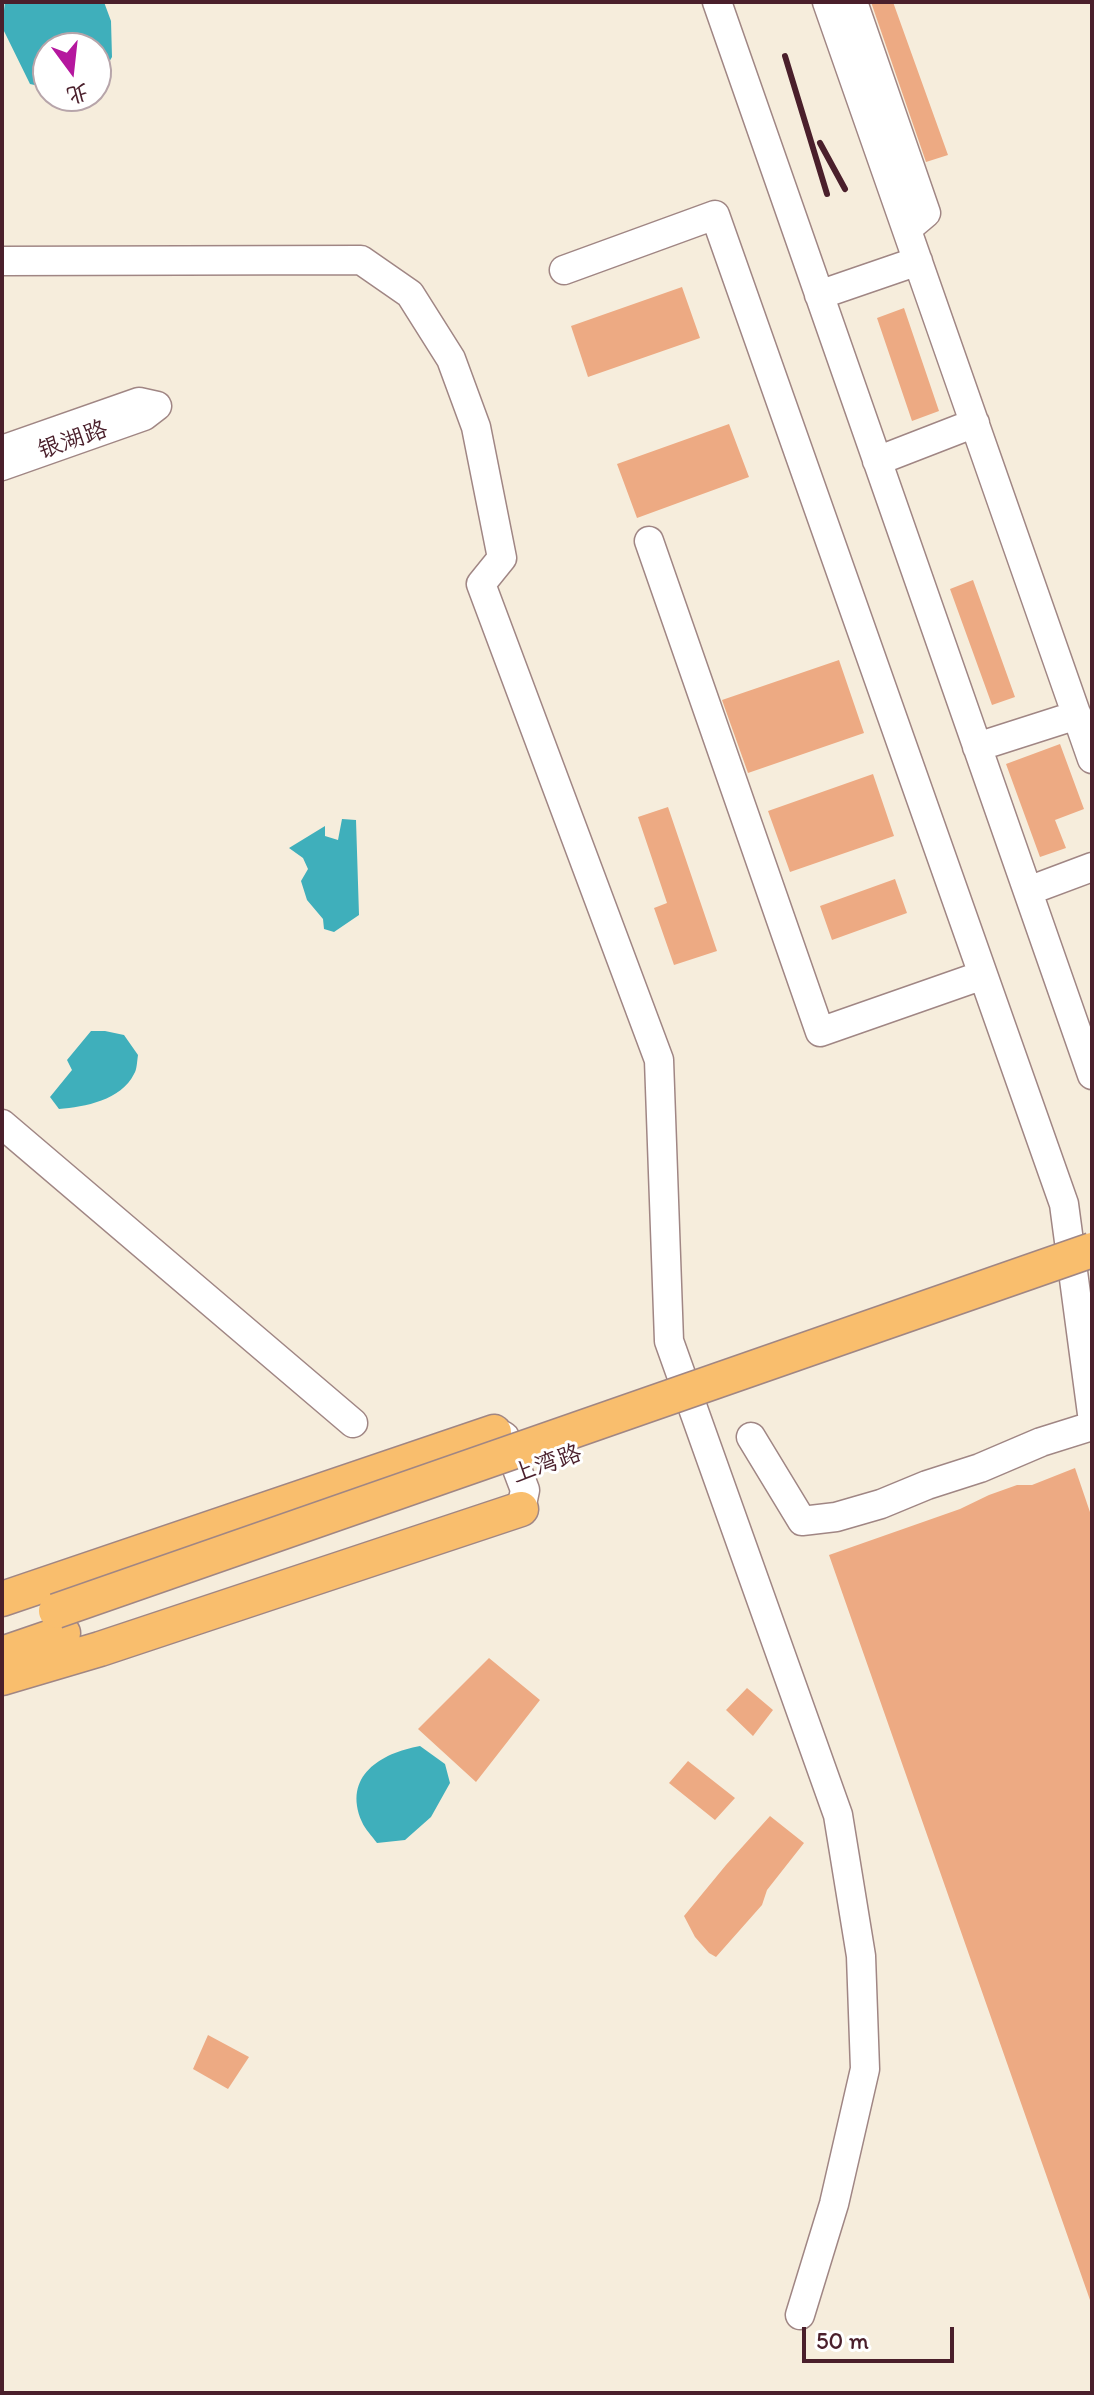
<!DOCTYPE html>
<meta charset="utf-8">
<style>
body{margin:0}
#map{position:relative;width:1094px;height:2395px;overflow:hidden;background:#f6eddc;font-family:Itim,"LXGW WenKai TC",sans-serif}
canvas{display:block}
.frame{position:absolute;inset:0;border:4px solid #4a1f2b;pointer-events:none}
.north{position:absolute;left:32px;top:32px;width:80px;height:80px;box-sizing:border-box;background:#fff;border:2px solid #b7a5aa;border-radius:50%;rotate:165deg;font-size:22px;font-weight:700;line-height:32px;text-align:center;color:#4a1f2b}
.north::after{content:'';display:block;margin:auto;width:28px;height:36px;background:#b5179e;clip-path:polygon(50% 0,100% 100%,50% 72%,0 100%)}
.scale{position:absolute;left:802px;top:2327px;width:152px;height:36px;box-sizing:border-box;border:4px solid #4a1f2b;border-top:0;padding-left:10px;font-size:24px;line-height:28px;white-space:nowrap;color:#4a1f2b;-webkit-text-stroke:6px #fff;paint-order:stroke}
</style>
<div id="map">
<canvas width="1094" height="2395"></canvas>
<div class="frame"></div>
<div class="north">北</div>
<div class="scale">50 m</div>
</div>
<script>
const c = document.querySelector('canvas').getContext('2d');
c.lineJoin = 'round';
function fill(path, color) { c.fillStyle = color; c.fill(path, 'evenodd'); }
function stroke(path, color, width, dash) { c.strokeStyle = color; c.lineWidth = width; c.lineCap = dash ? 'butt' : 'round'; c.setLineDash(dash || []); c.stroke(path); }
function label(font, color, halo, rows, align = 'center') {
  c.font = font + ' Itim,"LXGW WenKai TC",sans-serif'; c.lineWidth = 6; c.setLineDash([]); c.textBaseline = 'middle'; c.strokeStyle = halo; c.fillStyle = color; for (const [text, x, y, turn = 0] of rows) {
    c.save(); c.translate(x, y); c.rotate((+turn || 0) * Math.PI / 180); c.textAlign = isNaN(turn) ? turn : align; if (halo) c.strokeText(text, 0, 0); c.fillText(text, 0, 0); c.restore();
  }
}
fill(new Path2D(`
 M5,2H104L111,21L112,57L101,76L96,77V48H48V88L30,84L2,27Z
 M342,819L356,820L359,915L334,932L324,929L323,919L307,900L301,881L308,869L303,858L289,848L325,826V836L338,840Z
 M91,1031H105L124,1035L138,1055C137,1061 137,1070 134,1074C121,1100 85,1107 59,1109L50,1097L72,1070L67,1060Z
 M420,1746L445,1764L450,1783L431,1817L405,1840L377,1843C372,1836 365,1829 362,1822C342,1776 381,1753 420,1746Z`), '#3fafbb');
fill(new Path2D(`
 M871,2H893L948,155L926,162Z
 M682,287L700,338L588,377L571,326Z
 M904,308L939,411L912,421L877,318Z
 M729,424L749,477L637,518L617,464Z
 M973,580L1015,697L992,705L950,589Z
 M839,660L864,733L748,773L722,700Z
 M1060,744L1084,809L1055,820L1066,848L1040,857L1006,764Z
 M873,774L894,836L790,872L768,811Z
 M668,807L717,951L674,965L654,908L667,903L638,817Z
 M895,879L907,913L832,940L820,906Z
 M1075,1468L1092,1518V2300H1090L829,1555L960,1509L989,1495L1017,1485H1032Z
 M489,1658L540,1700L476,1782L418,1729Z
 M747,1688L773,1710L753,1736L726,1710Z
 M688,1761L735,1798L715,1820L669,1783Z
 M770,1816L804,1843L767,1890L762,1905L716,1957L709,1953L695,1937L684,1916L726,1865Z
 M208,2035L249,2057L228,2089L193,2069Z`), '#edaa83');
const minor = new Path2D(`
 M717,2L1092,1075
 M827,2L1092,759
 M853,2L926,213L907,229
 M2,261L361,260L410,294L451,359L476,427L502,558L481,584L659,1060L669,1341L838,1815L861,1956L865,2069L834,2204L800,2315
 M564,270L715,215L1064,1204L1092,1414
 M819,295L918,261
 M2,450L139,402L157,406L144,416L2,466
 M877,461L975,423
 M649,541L820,1032L983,975
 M977,747L1077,715
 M1028,891L1092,867
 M2,1124L353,1423
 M502,1435L505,1437L525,1490L521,1509
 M751,1437L802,1521L836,1517L881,1504L927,1485L980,1468L1041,1442L1092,1426`);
const major = new Path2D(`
 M2,1599L494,1432
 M2,1654L63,1633
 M2,1678L100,1649L521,1509`);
stroke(minor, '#a08684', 31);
stroke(major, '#a08684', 37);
stroke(minor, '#fff', 28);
stroke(major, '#f9be6d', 34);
stroke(new Path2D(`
 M785,56L827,194
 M820,143L845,189`), '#4a1f2b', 6);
const majorBridge = new Path2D(`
 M56,1611L1092,1250`);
stroke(majorBridge, '#a08684', 37, []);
stroke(majorBridge, '#f9be6d', 34);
label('24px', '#4a1f2b', '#fff', [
 ["银湖路",73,441,-19],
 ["上湾路",547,1465,-19]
]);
</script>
